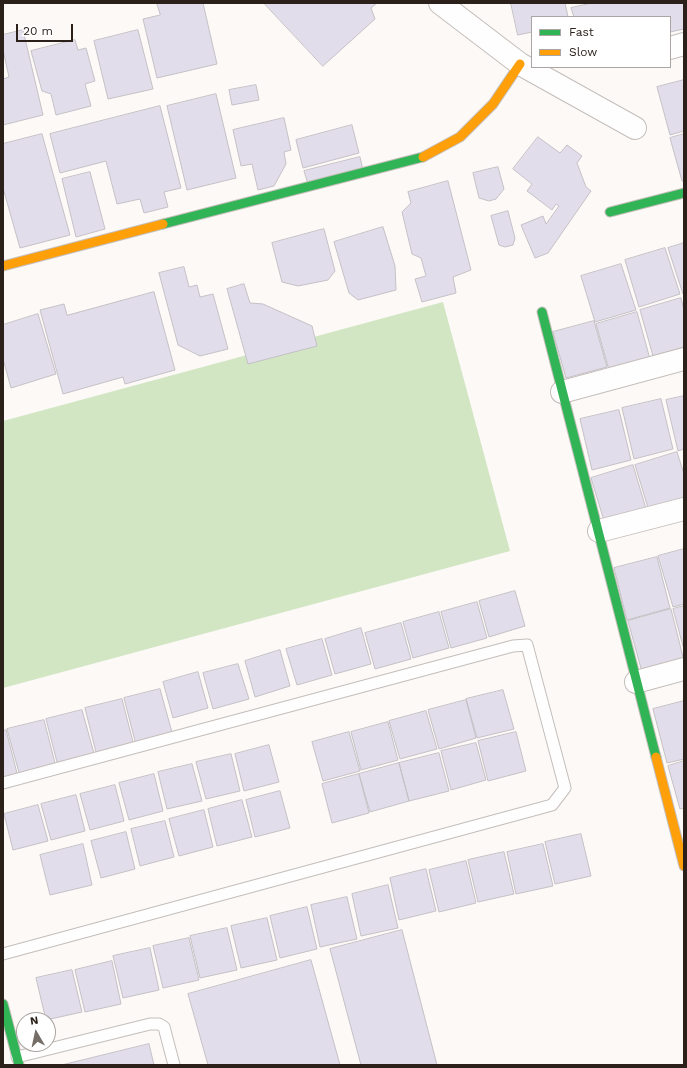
<!DOCTYPE html>
<style>
body{margin:0}
#map{position:relative;width:687px;height:1068px;overflow:hidden;background:#fcf9f7;font-family:"Work Sans",sans-serif}
canvas{display:block}
.frame{position:absolute;inset:0;border:4px solid #2c211a;pointer-events:none}
.legend{position:absolute;left:531px;top:16px;width:140px;height:52px;box-sizing:border-box;background:#fff;border:1px solid #aba6a3;margin:0;padding:5px 7px;list-style:none;font-size:12px;color:#2c211a}
.legend li{display:flex;align-items:center;gap:8px;height:20px}
.legend b{width:20px;border:1px solid #aba6a3}
.north{position:absolute;left:16px;top:1012px;width:40px;height:40px;box-sizing:border-box;background:#fff;border:1px solid #aba6a3;border-radius:50%;rotate:351deg;font-size:11px;font-weight:700;line-height:16px;text-align:center;color:#2c211a}
.north::after{content:'';display:block;margin:auto;width:14px;height:18px;background:#756d67;clip-path:polygon(50% 0,100% 100%,50% 72%,0 100%)}
.scale{position:absolute;left:16px;top:24px;width:57px;height:18px;box-sizing:border-box;border:2px solid #2c211a;border-top:0;padding-left:5px;font-size:12px;line-height:14px;white-space:nowrap;color:#2c211a;-webkit-text-stroke:3px #fff;paint-order:stroke}
</style>
<div id="map">
<canvas width="687" height="1068"></canvas>
<div class="frame"></div>
<ul class="legend">
<li><b style="height:5px;background:#30b455"></b>Fast</li>
<li><b style="height:5px;background:#ff9f0a"></b>Slow</li>
</ul>
<div class="north">N</div>
<div class="scale">20 m</div>
</div>
<script>
const c = document.querySelector('canvas').getContext('2d');
c.lineJoin = 'round';
function fill(path, color) { c.fillStyle = color; c.fill(path, 'evenodd'); }
function stroke(path, color, width, dash) { c.strokeStyle = color; c.lineWidth = width; c.lineCap = dash ? 'butt' : 'round'; c.setLineDash(dash || []); c.stroke(path); }
fill(new Path2D(`
 M443,302L510,551L3,688V421Z`), '#d2e6c3');
const building = new Path2D(`
 M157,3H203L217,64L157,78L143,19L160,15Z
 M264,3H377L371,8L375,19L323,66Z
 M511,3H565L568,17H532V32L518,35Z
 M592,3H684V29L670,32V17H574L571,8Z
 M23,30L43,115L3,125V79L9,77L3,50V35Z
 M138,30L153,89L108,99L94,41Z
 M75,40L78,50L86,48L95,81L85,84L91,106L56,115L51,94L42,91L31,51Z
 M684,80V131L670,135L657,87Z
 M256,85L259,100L232,105L229,90Z
 M216,94L236,178L187,190L167,106Z
 M160,106L181,188L164,192L168,207L144,213L140,199L117,204L106,161L60,173L50,134Z
 M284,118L291,150L284,152L286,164L274,186L258,190L252,164L241,166L233,130Z
 M352,125L359,153L303,168L296,140Z
 M42,134L70,235L20,248L3,188V144Z
 M684,134V181H682L670,138Z
 M538,137L560,153L567,145L582,156L577,163L586,187L591,191L548,253L535,258L521,225L543,216L546,224L559,206L556,204L552,210L527,191L532,184L513,169Z
 M360,157L363,170L308,184L304,171Z
 M498,167L504,189L496,199L489,201L479,198L473,173Z
 M90,172L105,229L76,237L62,179Z
 M448,181L471,270L453,277L456,293L422,302L415,279L426,276L421,258L412,254L402,212L411,203L408,192Z
 M508,211L515,238L513,245L505,247L499,245L491,216Z
 M383,227L395,266L396,290L358,300L349,293L334,242Z
 M324,229L335,271L328,280L298,286L282,282L272,243Z
 M684,243V294H683L668,248Z
 M665,248L680,294L639,307L625,260Z
 M621,264L636,310L595,322L581,276Z
 M184,267L189,287L197,285L200,297L213,294L228,349L200,356L178,345L159,273Z
 M244,284L250,303L263,304L312,326L317,346L248,364L227,289Z
 M154,292L175,370L125,384L123,377L63,394L40,310L64,304L67,315Z
 M681,298L684,310V347L653,356L640,310Z
 M637,312L650,359L609,370L596,324Z
 M38,314L56,374L11,388L3,359V325Z
 M594,321L607,367L566,378L553,332Z
 M684,396V449L678,451L666,400Z
 M661,399L673,449L634,459L622,408Z
 M619,410L631,460L592,470L580,419Z
 M677,452L684,474V500L649,511L635,465Z
 M633,465L647,512L605,524L591,478Z
 M684,549V604L673,607L658,556Z
 M657,557L670,608L627,620L614,568Z
 M515,591L525,626L489,637L479,601Z
 M477,602L487,638L451,648L441,612Z
 M684,606V650L673,609Z
 M671,609L684,661L642,672L628,621Z
 M439,612L449,648L413,658L403,622Z
 M401,623L411,659L375,669L365,633Z
 M361,628L371,664L335,674L325,639Z
 M322,639L332,675L297,685L286,649Z
 M280,650L290,686L255,697L245,661Z
 M238,664L249,699L213,709L203,673Z
 M198,672L208,708L173,718L163,682Z
 M160,689L173,736L136,745L124,698Z
 M503,690L514,729L477,738L466,699Z
 M122,699L134,746L97,756L85,708Z
 M466,700L476,738L439,749L428,710Z
 M684,701V759L667,763L653,709Z
 M82,710L95,757L58,766L46,719Z
 M426,711L437,749L400,759L389,721Z
 M44,720L56,767L20,776L7,729Z
 M388,722L398,760L361,770L351,732Z
 M6,730L18,777L3,781V731Z
 M349,732L360,771L323,781L312,742Z
 M516,732L526,771L488,781L478,741Z
 M476,743L486,780L451,790L441,751Z
 M269,745L279,782L244,791L235,754Z
 M439,753L449,791L409,801L399,763Z
 M231,754L240,791L206,799L196,762Z
 M684,761V808L680,809L668,766Z
 M399,763L409,801L370,812L359,774Z
 M192,764L202,801L167,809L158,772Z
 M154,774L163,811L129,820L119,783Z
 M359,774L369,813L332,823L322,784Z
 M115,785L124,821L90,830L80,794Z
 M280,791L290,828L255,837L246,800Z
 M76,795L85,831L51,840L41,804Z
 M242,800L252,837L217,846L208,809Z
 M38,805L48,841L13,850L4,814Z
 M204,810L213,847L179,856L169,819Z
 M165,821L174,857L140,866L131,829Z
 M126,832L135,869L101,878L91,841Z
 M581,834L591,876L555,884L545,842Z
 M83,844L92,885L50,895L40,855Z
 M543,844L553,886L516,894L507,852Z
 M504,852L514,894L478,902L468,860Z
 M466,861L476,903L439,912L429,870Z
 M426,869L436,911L399,920L390,878Z
 M388,885L398,928L361,936L352,894Z
 M347,897L357,939L320,947L311,905Z
 M307,907L317,949L280,958L270,916Z
 M267,918L277,960L241,968L231,926Z
 M227,928L237,970L200,978L190,936Z
 M402,930L437,1065H361L330,949Z
 M189,938L199,980L163,988L153,946Z
 M150,948L159,990L123,998L113,956Z
 M311,960L340,1065H208L188,994Z
 M112,961L121,1004L85,1012L75,970Z
 M72,970L82,1012L46,1020L36,978Z
 M149,1044L154,1065H62Z`);
fill(building, '#e2ddea');
stroke(building, '#c4c1c6', 1);
const lane = new Path2D(`
 M3,783L513,646L527,645L565,788L552,805L3,954
 M17,1057L150,1024H159L164,1027L174,1065`);
const street = new Path2D(`
 M440,3L520,64L635,128
 M670,48L684,44
 M562,392L684,359
 M599,531L684,509
 M636,682L684,669`);
const fast = new Path2D(`
 M610,212L684,193
 M163,224L423,157
 M542,312L656,757
 M3,1004L19,1065`);
const slow = new Path2D(`
 M423,157L460,137L493,104L520,64
 M3,266L163,224
 M656,757L684,866`);
stroke(lane, '#c4beba', 13);
stroke(street, '#c4beba', 24);
stroke(fast, '#c4beba', 11);
stroke(slow, '#c4beba', 11);
stroke(lane, '#fffefe', 11);
stroke(street, '#fffefe', 22);
stroke(fast, '#30b455', 9);
stroke(slow, '#ff9f0a', 9);
</script>
